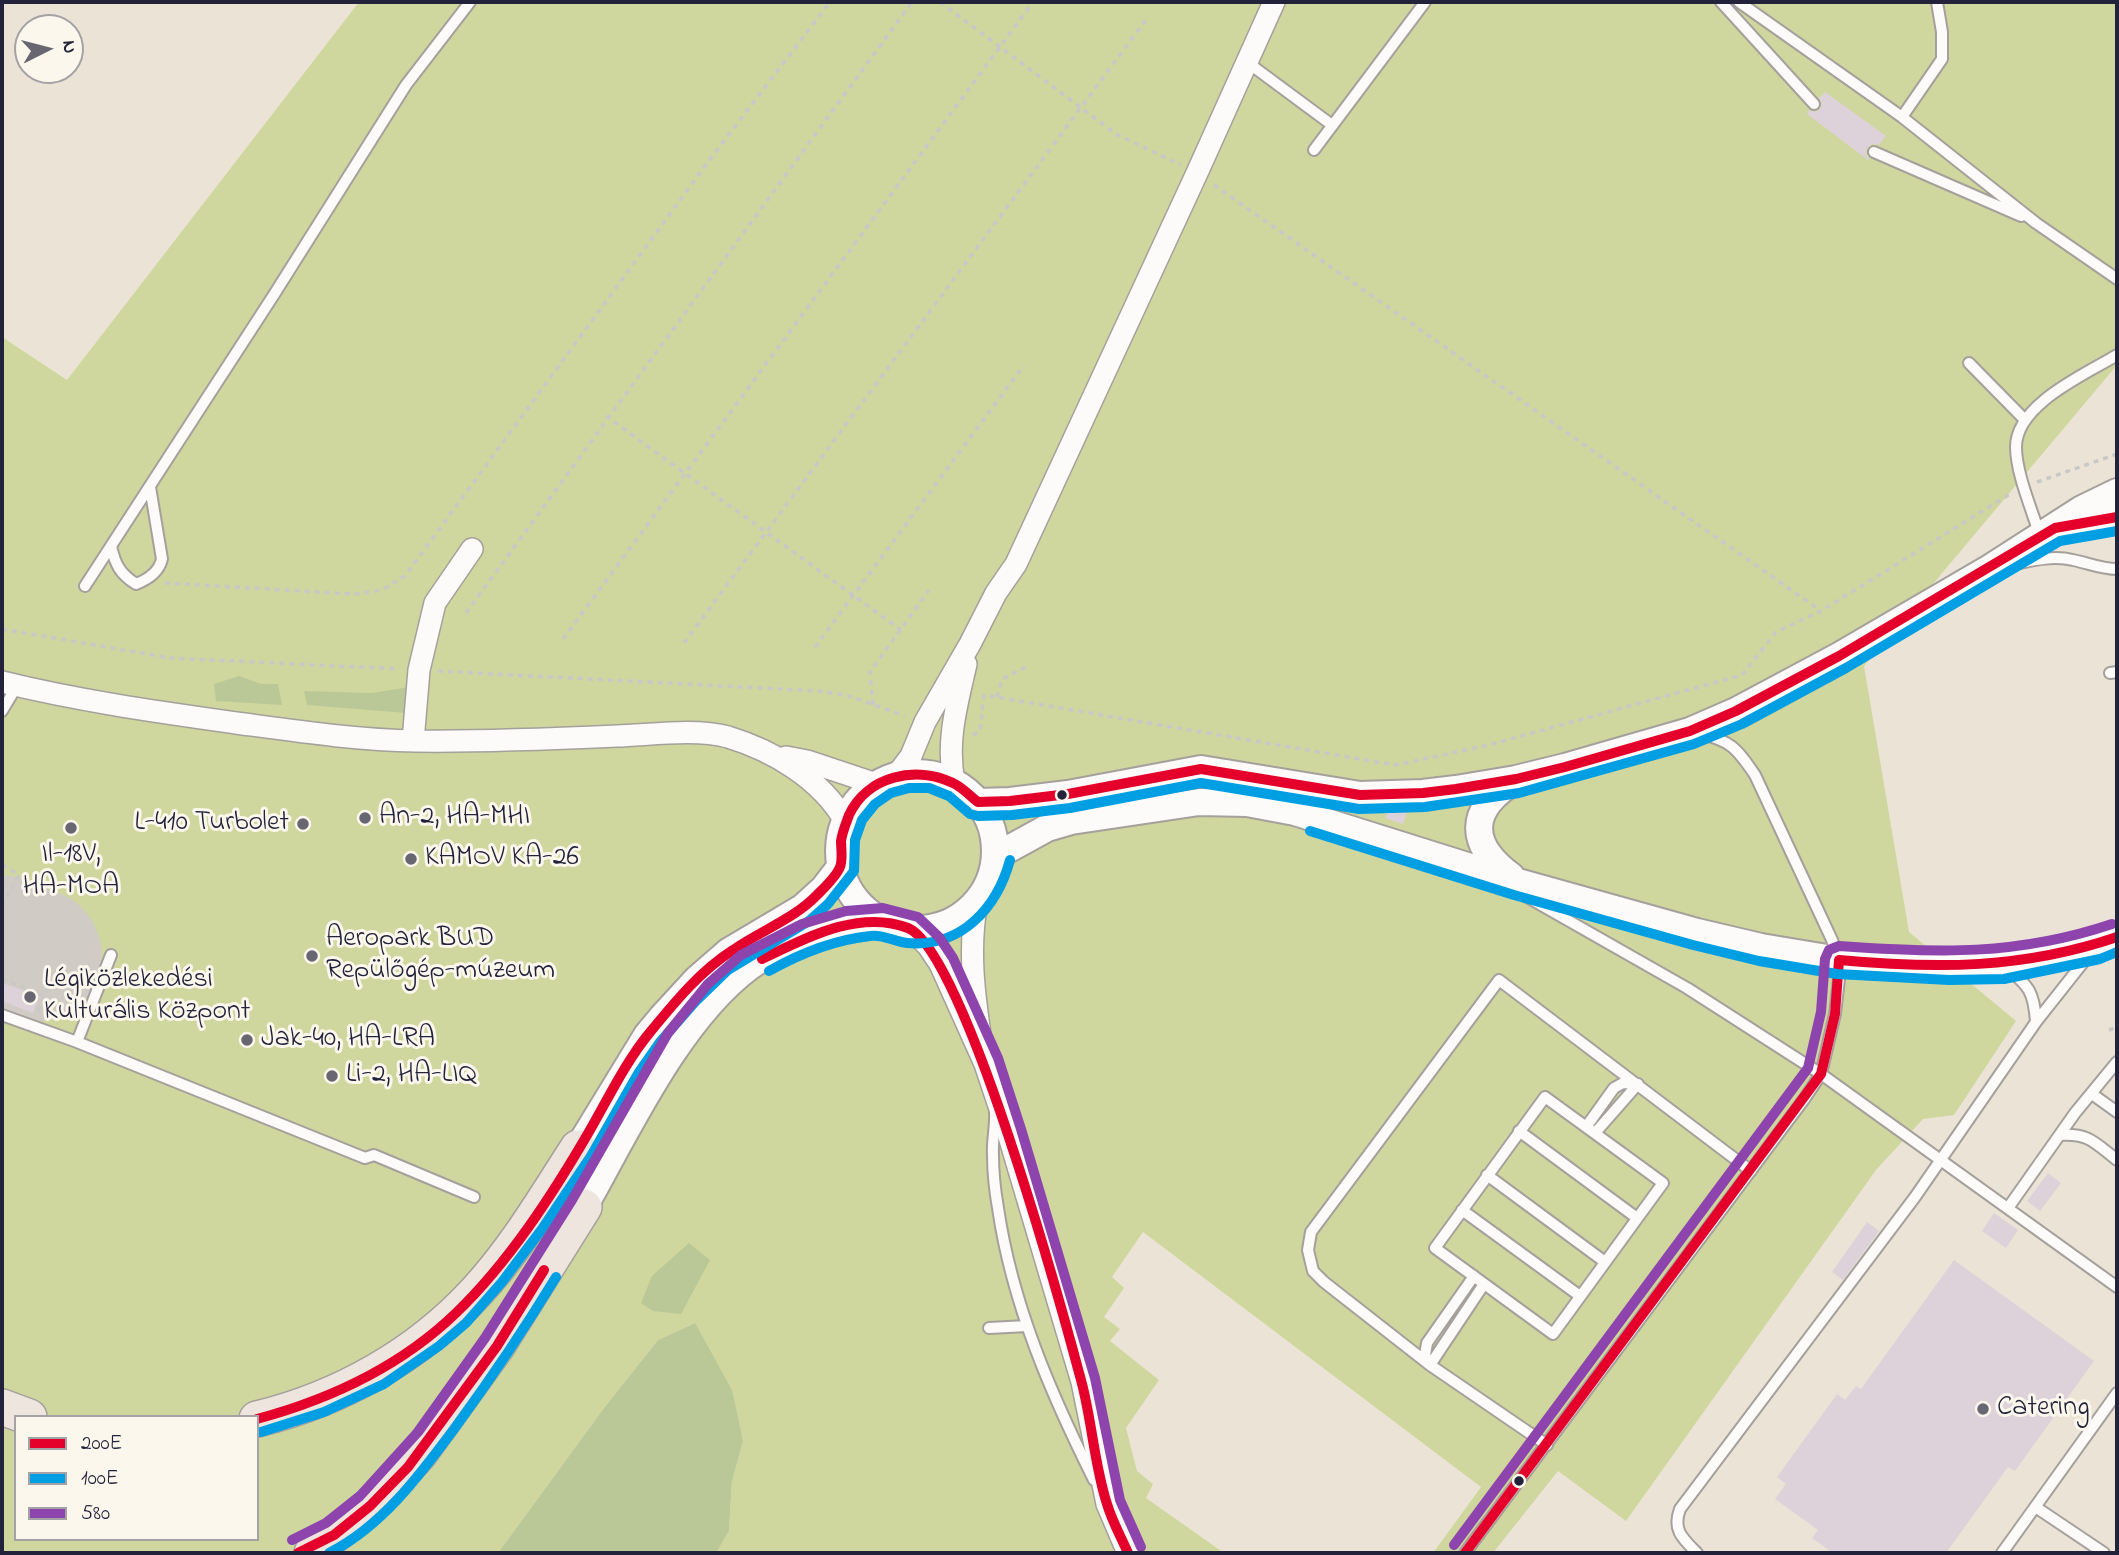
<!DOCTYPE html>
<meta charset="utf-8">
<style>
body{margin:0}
#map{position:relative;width:2119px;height:1555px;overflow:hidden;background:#ebe4d6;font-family:"Indie Flower",sans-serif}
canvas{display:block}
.frame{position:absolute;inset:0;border:4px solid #22223b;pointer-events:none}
.legend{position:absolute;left:14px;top:1415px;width:245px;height:126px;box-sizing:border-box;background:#fbf7ec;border:2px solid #a4a2a5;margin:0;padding:9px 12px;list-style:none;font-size:21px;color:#22223b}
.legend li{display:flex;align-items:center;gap:14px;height:35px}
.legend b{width:35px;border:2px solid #a4a2a5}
.north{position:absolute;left:14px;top:14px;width:70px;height:70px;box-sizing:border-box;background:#fbf7ec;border:2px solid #a4a2a5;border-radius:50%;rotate:84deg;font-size:19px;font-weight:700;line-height:28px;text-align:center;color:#22223b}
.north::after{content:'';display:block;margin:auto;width:24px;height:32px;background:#686671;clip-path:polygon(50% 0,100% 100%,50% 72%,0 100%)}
</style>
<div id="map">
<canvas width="2119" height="1555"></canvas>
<div class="frame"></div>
<ul class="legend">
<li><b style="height:9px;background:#e4002b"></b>200E</li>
<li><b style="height:9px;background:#009ee3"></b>100E</li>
<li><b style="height:9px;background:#8e44ad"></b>580</li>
</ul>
<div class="north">N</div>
</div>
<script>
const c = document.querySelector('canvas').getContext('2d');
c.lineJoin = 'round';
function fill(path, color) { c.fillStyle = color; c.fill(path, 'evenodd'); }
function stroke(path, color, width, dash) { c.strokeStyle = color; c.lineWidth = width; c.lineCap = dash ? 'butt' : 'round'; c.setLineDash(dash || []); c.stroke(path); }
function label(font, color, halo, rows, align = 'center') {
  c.font = font + ' "Indie Flower",sans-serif'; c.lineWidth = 6; c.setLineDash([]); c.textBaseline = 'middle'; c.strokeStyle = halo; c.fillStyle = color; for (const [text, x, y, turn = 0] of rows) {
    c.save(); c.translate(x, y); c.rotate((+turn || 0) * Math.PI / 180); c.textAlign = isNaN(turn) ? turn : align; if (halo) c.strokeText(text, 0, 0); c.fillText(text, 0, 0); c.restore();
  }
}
fill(new Path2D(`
 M359,2H2117V365L1864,666L1909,932L2016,1021L1954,1115L1923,1119L1876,1170L1626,1521L1558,1471L1493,1553H1433L1481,1487L1143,1232L1112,1277L1124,1288L1104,1317L1120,1329L1110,1341L1159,1380L1126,1428L1137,1471L1153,1484L1146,1498L1224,1553H716L729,1531L732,1481L743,1440L695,1323L658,1340L604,1408L498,1553H2V337L67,380ZM16,1417H257V1539H16Z`), '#cfd79e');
fill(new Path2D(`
 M239,676L261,684H278L282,705L216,701L214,684Z
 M416,686L406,713L307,705L304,691L372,693Z
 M689,1243L710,1260L681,1314L653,1311L641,1303L652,1276Z
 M695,1323L732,1390L743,1441L732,1481L729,1531L716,1553H498L604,1408L658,1340Z`), '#bac797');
stroke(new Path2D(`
 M2,942L35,955`), '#d0ccc5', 133);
fill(new Path2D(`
 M1825,92L1886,136L1879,145L1872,144L1867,148L1866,154L1869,158L1868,160L1807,114L1809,110L1815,112L1820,109L1822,103L1819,98Z
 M1408,809L1403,824L1385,818L1388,810Z
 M2,983L39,996L33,1013L2,1001Z
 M2048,1173L2061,1183L2040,1211L2027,1201Z
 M1994,1213L2018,1230L2006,1248L1982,1231Z
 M1867,1222L1879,1231L1843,1280L1832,1272Z
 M1954,1260L2094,1361L2015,1471L2008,1467L1946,1553H1833L1812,1538L1818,1530L1775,1499L1786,1484L1777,1477L1837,1394L1845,1400L1856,1386L1861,1389Z`), '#ddd2d9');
const service = new Path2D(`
 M1721,2L1814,104
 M1739,2L1902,117L2036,223L2117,279
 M1247,62L1332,125
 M1902,117L1942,59V32L1937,2
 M1314,150L1425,2
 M1874,152L2021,216
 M1969,363L2025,420
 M2040,536C2032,510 2016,473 2016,447C2016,404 2086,374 2117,355
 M111,546C115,564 120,574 136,584C149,579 159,572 162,559L150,487
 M2010,565C2030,561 2052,555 2073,560C2088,563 2101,569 2117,569
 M85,586L275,293L406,85L470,2
 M2110,673L2117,672
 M2,711L17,686
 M1520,893L1687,988L1821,1074L2117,1287
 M2005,967C2029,985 2034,992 2036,1022
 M2,1015L77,1042L365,1158L374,1155L474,1197
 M77,1042L111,955
 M2092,1094L2117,1112
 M1545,1097L1663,1183L1553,1334L1435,1248Z
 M995,1112C996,1126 992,1140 993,1155C993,1172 995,1191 998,1208C1012,1304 1051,1394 1094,1480
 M1586,1127L1614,1088L1623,1083L1635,1084
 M1519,1131L1637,1218
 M1595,1133L1638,1084
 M2060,1135C2089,1133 2095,1143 2117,1160
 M1487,1175L1605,1262
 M2008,1208L2075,1113L2117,1062
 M1462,1210L1580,1296
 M989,1328L1027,1326
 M1429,1363L1425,1355L1427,1343L1474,1276
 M1430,1365L1484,1284
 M1547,1445L1430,1365L1324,1282L1313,1271L1308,1250L1311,1232L1499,980L1751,1171
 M2037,1508L2104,1553
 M1465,1553L1805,1098L1821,1074L1835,1014L1839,979V960L1832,940L1755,775C1736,747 1731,741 1698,733
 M1697,1553C1683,1539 1672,1530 1680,1509L1915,1197L2036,1022L2093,950
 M2002,1553L2117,1393`);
const minor = new Path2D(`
 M2058,528L2117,517
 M2,682C79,701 158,712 236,723C296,731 356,740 416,741C483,742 550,739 617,736C650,735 695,728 728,737C774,751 821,779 845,821
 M413,741L419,670L435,603L472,549
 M786,757L807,761L876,784
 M896,776L911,756L925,722L970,644L996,593L1016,564L1197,173L1274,2
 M954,782C946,741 957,704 966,664
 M977,901C968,949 974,994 981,1041
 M911,929L928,946L940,964L985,1064L1008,1133L1082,1382L1107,1504L1128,1553`);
const tertiary = new Path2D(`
 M839 851a78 78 0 1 1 156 0a78 78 0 1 1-156 0Z
 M978,802L1010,801L1068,794L1201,769L1360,795L1423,793L1456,789L1516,779L1565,767L1690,731L1736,711L1839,656L1990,568L2082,509L2117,492
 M996,856L1047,828L1071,821L1199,802L1247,803L1295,812L1518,882L1697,932L1761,947L1839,960L1950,966L2002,965L2097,945L2117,937
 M1511,876C1468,844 1468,810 1514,781
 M578,1148L647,1035L662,1017L697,979L728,952L802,908L824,888L841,866
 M584,1207C627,1131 678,1020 749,967C788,938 836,926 883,922`);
const trunk = new Path2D(`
 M2,1407L29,1417
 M257,1419C340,1399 418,1355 476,1292C516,1249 546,1197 578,1148
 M312,1553L370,1506L419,1454L497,1346L584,1207`);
stroke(service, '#a5a09c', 14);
stroke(minor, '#a5a09c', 24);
stroke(tertiary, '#a5a09c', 30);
stroke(trunk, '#a5a09c', 38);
stroke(new Path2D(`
 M940,2L1116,134L1181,165
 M1214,185L1821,611
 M606,416L901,630
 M2037,482L2117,454
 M165,583L354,594L382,590L405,576L711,158L830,2
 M466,613L912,2
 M2,629L170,658L399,669
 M563,639L1033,2
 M684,643L1148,17
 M815,647L1024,365
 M438,671L818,691L846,695L905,716
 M997,697L1002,679L1028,666
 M873,705L870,672L929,590
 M973,735L980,731L984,695L1395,765L1485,746L1742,675L1776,632L1821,611L2010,494
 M2,865L19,875L2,905
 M2,979L45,996
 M38,1011L51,981
 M2109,1030L2117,1027`), '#cac8c7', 3.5, [5, 5]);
stroke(service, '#fcfbf9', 10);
stroke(minor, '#fcfbf9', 21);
stroke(tertiary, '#fcfbf9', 26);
stroke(trunk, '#eee6de', 35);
stroke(new Path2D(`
 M762,959C806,938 859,909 908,928C964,950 1062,1309 1081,1380C1092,1420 1094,1464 1107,1504C1112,1521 1121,1537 1128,1553
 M1839,960C1936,969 2023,969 2117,937
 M257,1419C331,1399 400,1367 456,1313C509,1262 553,1194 590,1130C609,1097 626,1061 651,1031C675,1002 700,971 733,950C760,931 794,919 817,895C824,888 836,877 840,867C843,860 841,848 841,841C842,833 846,823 849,815C867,776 916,765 953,783C962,787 970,796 978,802L1010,801L1068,794L1201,769L1360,795L1423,793L1456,789L1516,779L1565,767L1690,731L1736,711L1839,656L2055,528L2117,517
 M298,1553L334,1535L370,1506L408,1467L497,1346L544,1270
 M1465,1553L1821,1074L1835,1014L1839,960`), '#e4002b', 10);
stroke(new Path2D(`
 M1310,831L1514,895L1693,945L1759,961L1837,974L1949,980L2004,979L2100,959L2117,952
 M769,971C801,953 833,940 870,936C884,934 894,942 907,943C961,948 997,908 1010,860
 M261,1432L324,1412L384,1384L439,1346L466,1323L502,1282L542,1229L591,1156L639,1072L660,1042L695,1002L728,970L809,921L828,904L854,871L855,840L862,820L875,804L891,793L909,788H929L949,796L970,814L978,816L1012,815L1070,808L1201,783L1359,809L1425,807L1519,793L1694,744L1742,724L1846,668L2060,541L2117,531
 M329,1553C383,1526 422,1472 457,1425C492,1377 525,1328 556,1277`), '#009ee3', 10);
stroke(new Path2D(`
 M292,1540L326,1523L360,1496L418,1432L485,1338L572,1200L668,1033L708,984L741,955L802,924L846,911L883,908L918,917L939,937L953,958L998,1058L1021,1129L1095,1378L1120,1500L1141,1547
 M1454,1545L1808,1068L1821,1012L1825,959L1829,950L1839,946C1937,953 2017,956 2112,924`), '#8e44ad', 10);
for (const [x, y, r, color] of [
 [1062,795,6,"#22223b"],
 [365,818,7,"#686671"],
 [303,824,7,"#686671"],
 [71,828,7,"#686671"],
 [411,859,7,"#686671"],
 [312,956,7,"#686671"],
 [30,997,7,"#686671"],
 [247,1040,7,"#686671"],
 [332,1076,7,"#686671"],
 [1983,1409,7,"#686671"],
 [1519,1481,6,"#22223b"]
]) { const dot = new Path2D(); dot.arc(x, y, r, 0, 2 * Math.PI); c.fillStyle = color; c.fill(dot); stroke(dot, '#fbf7ec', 2.5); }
label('28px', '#22223b', '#fbf7ec', [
 ["An-2, HA-MHI",379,818],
 ["L-410 Turbolet",289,824,"right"],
 ["Il-18V,",71,856,"center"],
 ["HA-MOA",71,888,"center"],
 ["KAMOV KA-26",425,859],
 ["Aeropark BUD",326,940],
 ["Repülőgép-múzeum",326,972],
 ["Légiközlekedési",44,981],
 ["Kulturális Központ",44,1013],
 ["Jak-40, HA-LRA",261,1040],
 ["Li-2, HA-LIQ",346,1076],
 ["Catering",1997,1409]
], 'left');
</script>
